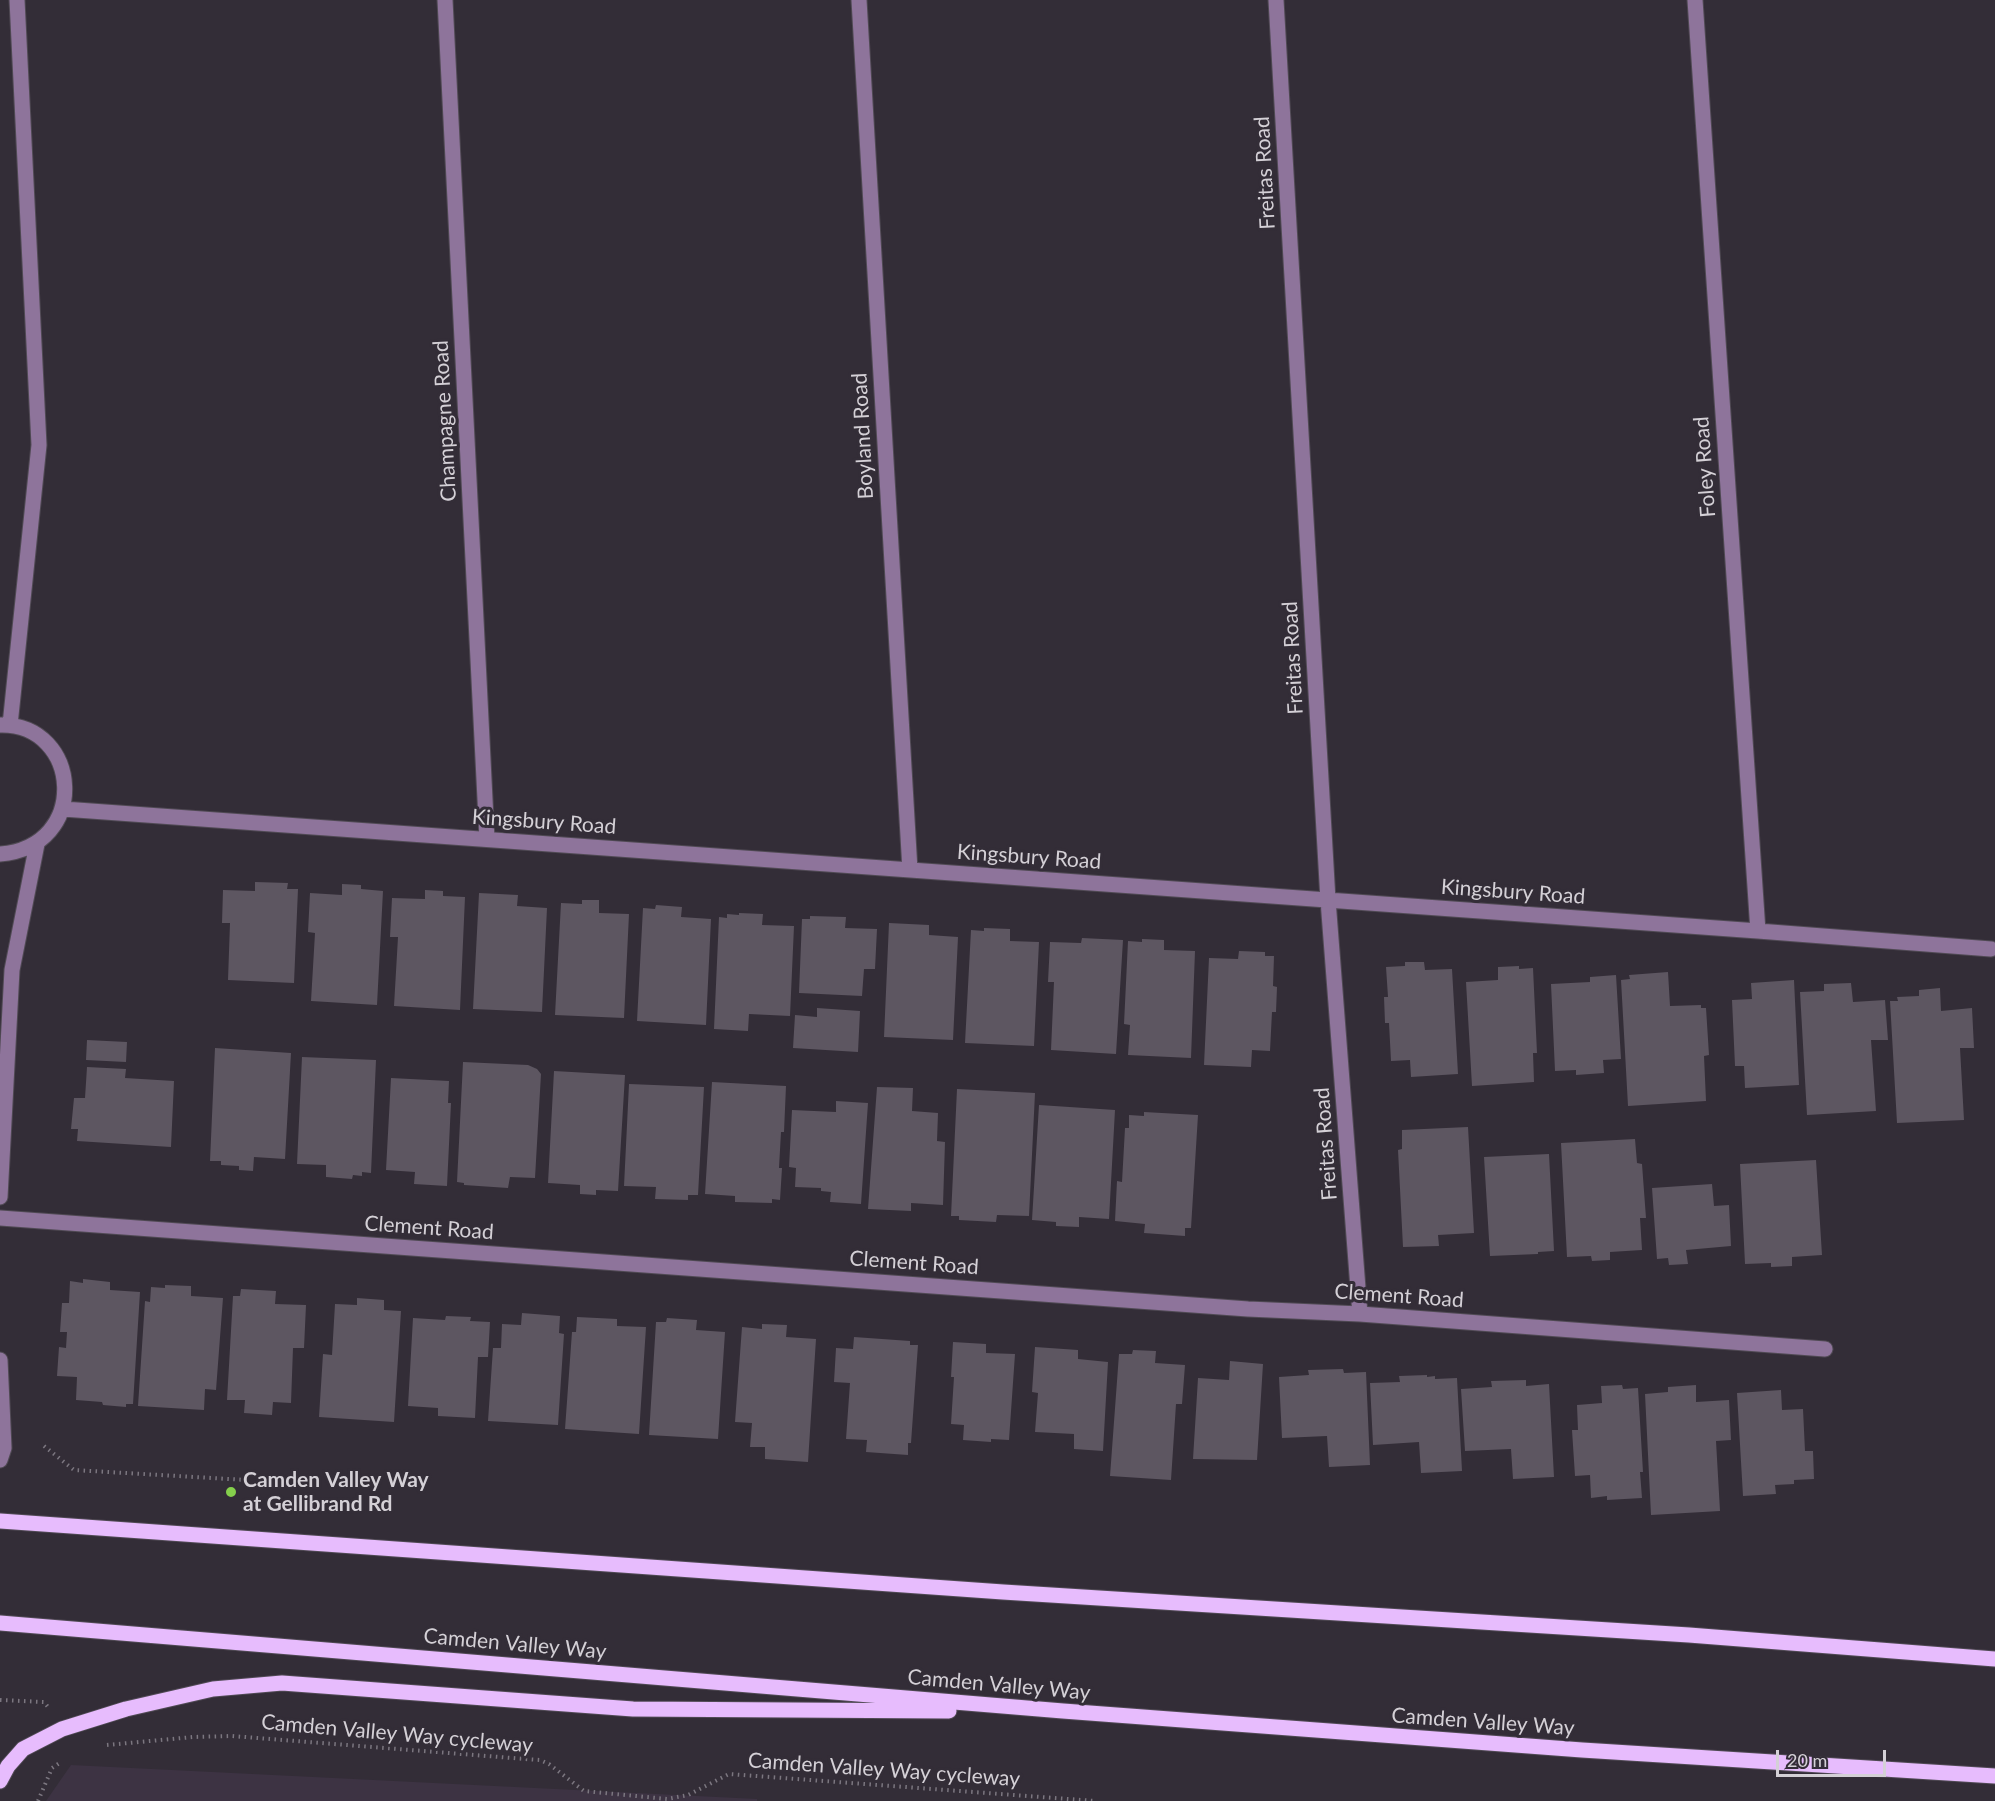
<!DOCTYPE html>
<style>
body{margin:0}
#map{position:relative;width:1995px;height:1801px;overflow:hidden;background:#332d37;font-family:Lato,sans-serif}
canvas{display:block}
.scale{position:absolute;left:1776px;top:1750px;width:110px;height:27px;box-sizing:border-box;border:3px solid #d4d0d6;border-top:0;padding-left:8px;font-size:18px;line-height:21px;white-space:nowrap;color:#d4d0d6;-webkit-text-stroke:4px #332d37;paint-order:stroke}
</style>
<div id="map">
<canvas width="1995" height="1801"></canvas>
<div class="scale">20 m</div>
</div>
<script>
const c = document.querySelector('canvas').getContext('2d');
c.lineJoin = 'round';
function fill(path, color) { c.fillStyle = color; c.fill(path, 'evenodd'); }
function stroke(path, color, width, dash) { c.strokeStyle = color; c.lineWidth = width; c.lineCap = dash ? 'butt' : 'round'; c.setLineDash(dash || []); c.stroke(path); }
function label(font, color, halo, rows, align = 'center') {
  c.font = font + ' Lato,sans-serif'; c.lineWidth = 6; c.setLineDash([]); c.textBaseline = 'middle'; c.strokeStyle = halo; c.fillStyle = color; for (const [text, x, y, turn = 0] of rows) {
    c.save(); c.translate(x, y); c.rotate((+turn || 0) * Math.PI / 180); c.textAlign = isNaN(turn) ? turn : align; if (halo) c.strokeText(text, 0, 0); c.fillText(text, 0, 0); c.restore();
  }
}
fill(new Path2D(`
 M71,1765L757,1799V1801H46Z`), '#3d3343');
fill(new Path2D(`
 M255,882L288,883L287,889H298L294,983L228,980L230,923H222L223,890L255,891Z
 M342,884L361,885V889L383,891L377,1005L311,1001L315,933L308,932L310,893L342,895Z
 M425,890L443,891V896L465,897L460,1010L394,1006L398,937H390L392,898L425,899Z
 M479,893L518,895L517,906L547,908L542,1012L473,1009Z
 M582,900H599V913L629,914L624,1018L555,1015L561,903L582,904Z
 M656,905L682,907L681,917L711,919L706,1025L637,1021L643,908L655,909Z
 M739,913L763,914L762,925L794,926L790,1016L749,1014L748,1031L714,1029L719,917L727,918V914L739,915Z
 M810,916L846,917L845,928L877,929L875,969H864L862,996L799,993L802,919H810Z
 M889,923L929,925V935L958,937L953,1040L884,1037Z
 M984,928L1010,929V941L1039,942L1034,1046L965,1043L971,930L984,931Z
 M1082,938L1123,940L1116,1054L1051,1050L1054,982H1048L1050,942L1081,943Z
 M1142,939L1164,940V950L1195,951L1191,1058L1128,1055L1130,1025L1124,1024L1128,941L1142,942Z
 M1239,951L1265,952V956H1274L1273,986L1277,987L1276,1012H1272L1270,1051L1252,1050L1251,1067L1204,1065L1209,958L1238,959Z
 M1405,962H1424L1425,970L1452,969L1458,1074L1411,1077L1410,1060L1391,1061L1389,1023H1385L1384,997H1388L1386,967L1405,966Z
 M1519,966V969L1533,968L1537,1053H1533L1534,1082L1472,1086L1466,982L1498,980V967Z
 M1668,972L1670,1006L1701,1005V1008H1706L1709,1055L1704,1056L1706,1101L1628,1106L1621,980L1630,979L1629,975Z
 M1616,975L1621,1059L1603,1060L1604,1073L1576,1075V1070L1555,1071L1551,984L1590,982V977Z
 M1794,980L1799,1085L1745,1088L1744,1066H1735L1732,1000L1752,999L1751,983Z
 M1851,983L1853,1002L1885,1000L1888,1040H1871L1876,1111L1807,1115L1800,992L1824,991V984Z
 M1940,988L1941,1011L1972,1008L1974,1048H1960L1964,1120L1897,1123L1890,1001H1898L1897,997L1919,996V990Z
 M817,1008L860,1011L858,1052L793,1048L795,1015L817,1017Z
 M87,1040L127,1042L126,1062L86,1060Z
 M215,1048L291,1053L285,1159L254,1157L253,1171L239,1170V1166L221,1165V1161H210Z
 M302,1057L376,1060L371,1173L362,1172V1176L353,1175L352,1179L326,1177V1165L297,1164Z
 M463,1062L528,1065L537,1069L541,1074L535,1178L510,1177L508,1188L464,1185V1183L457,1182Z
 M87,1067L126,1069L125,1078L174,1081L171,1147L77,1141L78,1129H71L74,1098H85Z
 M554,1071L625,1075L618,1191L596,1190V1195L580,1194V1185L548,1183Z
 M391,1078L449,1081L448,1103H451L447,1186L414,1184L415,1172L386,1170Z
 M712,1082L786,1086L784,1132H781L779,1168H782L780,1200L772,1199V1203L735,1202V1196L705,1194Z
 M629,1084L704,1087L698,1195H688V1200L655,1199L656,1187L624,1186Z
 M877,1087L913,1088L912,1111L938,1113L937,1141L945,1142L943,1205L911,1203V1211L868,1209Z
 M957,1089L1035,1093L1029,1216L997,1215L996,1222L959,1220V1216H951Z
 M836,1101L868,1103L861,1204L830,1202L831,1192L821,1191V1188L795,1187L796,1168L789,1167L792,1110L836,1112Z
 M1039,1105L1115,1110L1109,1219L1079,1217V1227L1056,1226V1222L1032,1220Z
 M1144,1112L1198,1115L1191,1228H1185V1236L1144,1233L1145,1224L1115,1221L1117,1181L1122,1182L1125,1128H1129V1115L1144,1116Z
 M1468,1127L1474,1233L1438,1235L1439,1246L1403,1247L1398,1150L1402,1149V1130Z
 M1635,1139L1637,1163L1642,1164L1646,1218H1640L1642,1250L1610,1252V1260L1592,1261L1591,1256L1567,1257L1561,1143Z
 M1549,1154L1554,1251L1538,1252V1254L1490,1256L1484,1157Z
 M1816,1160L1822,1255L1792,1257V1266L1771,1267V1263L1745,1264L1740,1164Z
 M1712,1184L1714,1206L1729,1205L1731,1246L1686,1250L1688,1264L1669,1265L1668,1258L1657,1259L1652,1188Z
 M83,1279L110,1282V1290L140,1292L133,1404H126V1407L103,1405L102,1402L76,1400L77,1377L57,1376L59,1347L66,1348L67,1332H60L62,1303H69L70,1281L83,1283Z
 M165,1285L191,1286V1296L223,1298L216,1390L205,1389L204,1410L138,1406L145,1301L150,1302L151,1287L165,1288Z
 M241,1289L276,1291L275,1304L306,1305L304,1348H293L291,1403L273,1402L272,1415L244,1413L245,1400H227L233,1296H240Z
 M357,1298L384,1300V1310L401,1311L394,1422L319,1417L323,1354L332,1355L335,1304L357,1305Z
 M522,1313L560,1316L559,1333L564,1334L558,1425L488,1421L493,1348H501L502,1324L521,1325Z
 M446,1316L471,1317L470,1321L490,1322L488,1357H478L475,1418L438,1416V1408L408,1406L413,1318L445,1320Z
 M577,1317L617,1319V1326L646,1327L639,1434L565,1429L572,1332H576Z
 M667,1318L697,1320L696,1330L725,1332L718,1439L649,1435L656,1322H666Z
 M762,1324L787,1325L786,1337L816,1339L808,1462L765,1459V1447H750L752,1423L735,1422L742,1327L762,1329Z
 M854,1337L910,1341V1345H918L911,1443H908V1455L866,1452L867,1440L846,1439L850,1383L834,1382L836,1348L853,1349Z
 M953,1342L986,1344V1353L1015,1354L1009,1440L991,1439V1442L963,1440L964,1425L951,1424L954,1377H951Z
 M1035,1347L1078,1350V1359L1108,1362L1103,1451L1074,1449V1434L1035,1432L1038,1393L1032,1392Z
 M1133,1350L1156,1351L1155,1363L1185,1365L1182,1404H1176L1171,1480L1110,1476L1119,1354H1132Z
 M1230,1361L1263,1364L1257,1460L1193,1459L1198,1378L1229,1380Z
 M1343,1369L1344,1373L1366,1372L1370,1465L1329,1467L1327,1436L1282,1438L1279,1377L1309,1375L1308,1370Z
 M1427,1375V1377L1435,1376V1379L1457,1378L1462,1471L1421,1473L1419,1442L1373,1445L1370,1383L1400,1382L1399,1376Z
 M1526,1380V1386L1549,1384L1554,1477L1513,1479L1511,1449L1465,1451L1461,1389L1492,1387L1491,1381Z
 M1622,1385L1623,1389L1638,1388L1643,1472H1640L1642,1498L1607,1500V1496L1591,1498L1590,1475L1575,1476L1572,1430H1578L1577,1405L1602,1403L1601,1386Z
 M1696,1385V1402L1729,1400L1731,1440L1716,1441L1720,1511L1651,1515L1645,1394L1668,1392V1387Z
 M1781,1390L1782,1410L1803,1409L1805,1451H1813L1814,1479L1794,1480V1484L1775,1485L1776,1494L1743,1496L1737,1393Z`), '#5d5661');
const minor = new Path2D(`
 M445,0L487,839
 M859,0L910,870
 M1276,0L1328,900L1360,1314
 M1695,0L1758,931
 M10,725L39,445L17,0
 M63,809L1758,931L1991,949
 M0,854C91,847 81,724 1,725
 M0,1197L12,970L37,844
 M0,1218L1248,1309L1360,1314L1825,1349
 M0,1360L4,1448L0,1460`);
const major = new Path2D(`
 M0,1521L1003,1592L1689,1635L1995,1659
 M0,1623L1063,1711L1582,1750L1995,1776
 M0,1781L8,1766L23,1749L62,1729L126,1709L213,1689L282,1683L633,1709L949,1711`);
stroke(minor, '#504a54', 17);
stroke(major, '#504a54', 17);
stroke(new Path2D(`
 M44,1446L74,1470L246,1480
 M0,1700L44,1702L48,1707
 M107,1745L193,1737L232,1736L525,1759L540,1760L549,1764L584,1791L667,1799L688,1795L729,1774L1095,1801
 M38,1801L52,1768L61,1762`), '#7c7780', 4, [1.5, 4.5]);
stroke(minor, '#8e749b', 15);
stroke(major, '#e7bcfd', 15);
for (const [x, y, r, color] of [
 [231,1492,6,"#85cf4c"]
]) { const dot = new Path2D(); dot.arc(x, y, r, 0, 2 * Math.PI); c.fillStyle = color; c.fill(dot); stroke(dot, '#332d37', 2); }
label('21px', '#d4d0d6', '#332d37', [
 ["Freitas Road",1265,173,-93],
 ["Champagne Road",445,421,-93],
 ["Boyland Road",863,436,-93],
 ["Foley Road",1705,467,-94],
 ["Freitas Road",1293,658,-93],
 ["Kingsbury Road",544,822,4],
 ["Kingsbury Road",1029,857,4],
 ["Kingsbury Road",1513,892,4],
 ["Freitas Road",1326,1144,-94],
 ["Clement Road",429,1228,4],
 ["Clement Road",914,1263,4],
 ["Clement Road",1399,1296,4],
 ["Camden Valley Way",515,1644,5],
 ["Camden Valley Way",999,1685,5],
 ["Camden Valley Way",1483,1722,4],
 ["Camden Valley Way cycleway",397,1734,5],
 ["Camden Valley Way cycleway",884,1770,4]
]);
label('bold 21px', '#d4d0d6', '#332d37', [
 ["Camden Valley Way",243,1480],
 ["at Gellibrand Rd",243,1504]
], 'left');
</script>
